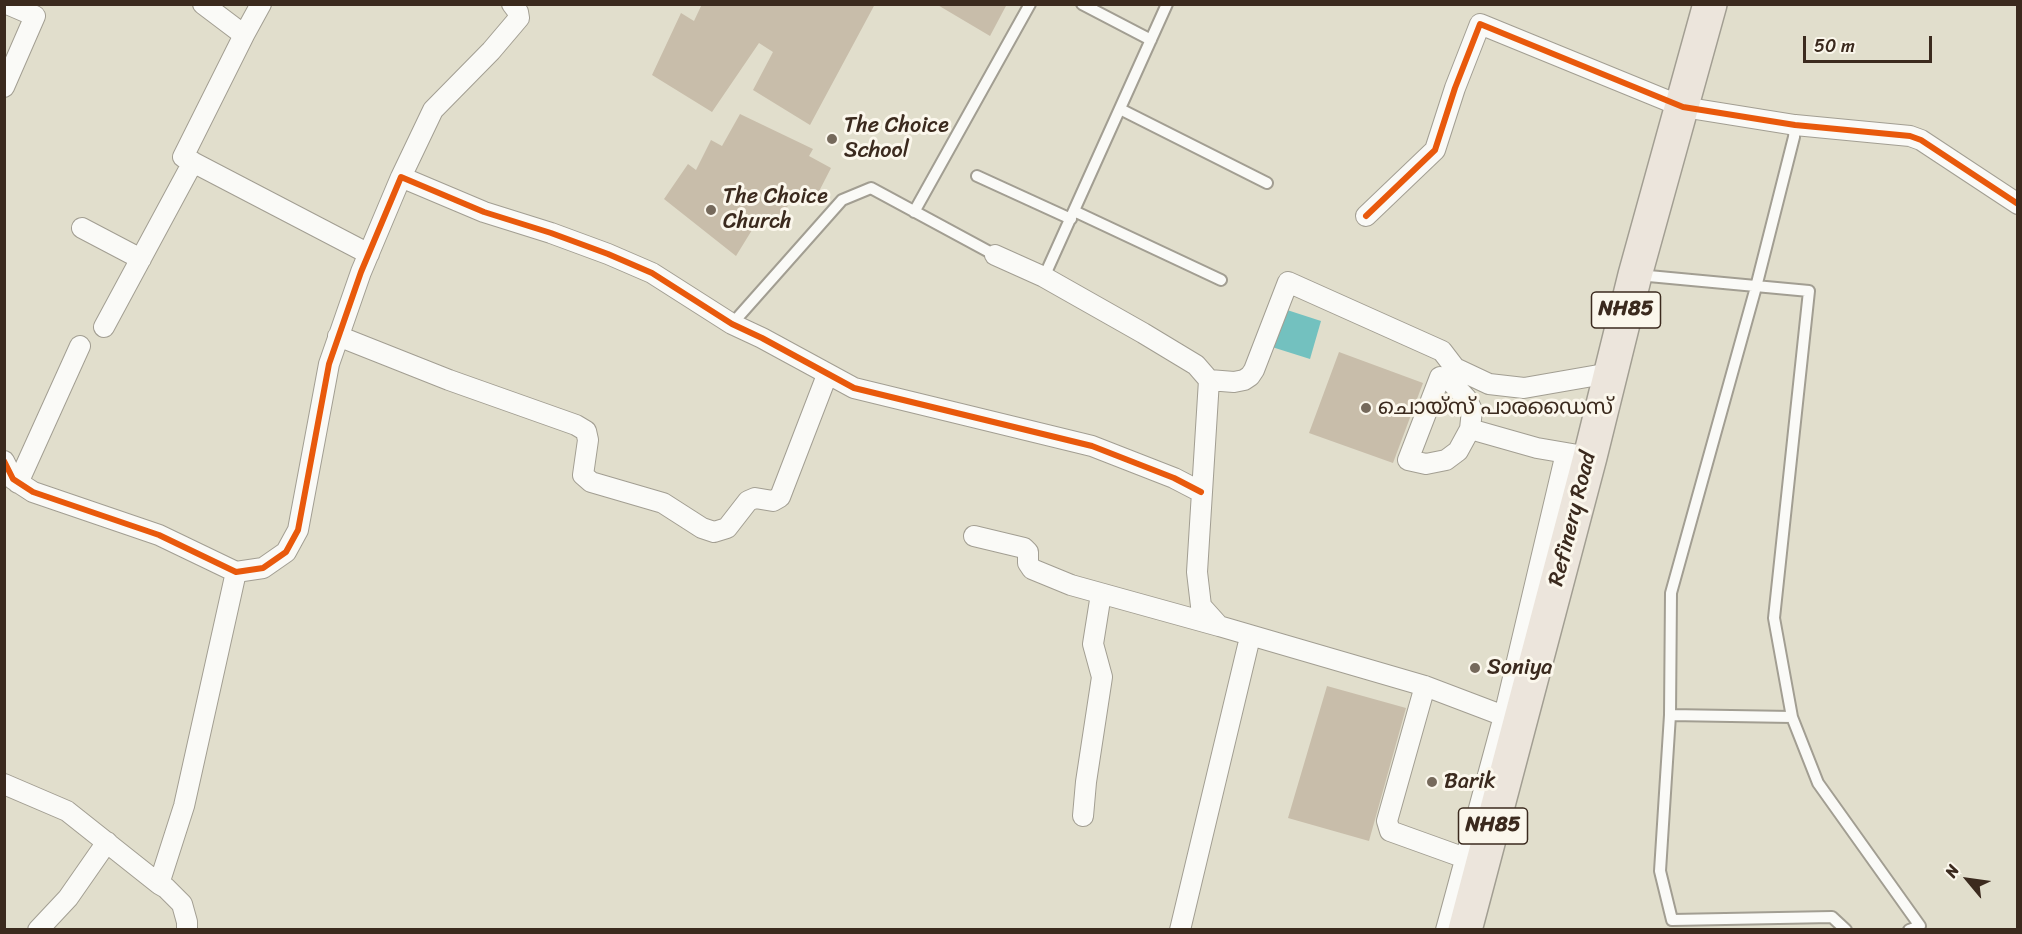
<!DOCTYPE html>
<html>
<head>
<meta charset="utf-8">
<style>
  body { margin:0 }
  #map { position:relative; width:2022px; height:934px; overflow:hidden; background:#e1decc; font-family:Sriracha,sans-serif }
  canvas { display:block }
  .frame { position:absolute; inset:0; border:6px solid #3b2a1e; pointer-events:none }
  .north { position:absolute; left:1938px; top:850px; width:60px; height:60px; -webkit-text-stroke:4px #fbf7ec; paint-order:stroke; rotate:299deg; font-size:16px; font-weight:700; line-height:24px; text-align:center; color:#3b2a1e }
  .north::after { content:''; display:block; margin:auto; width:21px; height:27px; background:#3b2a1e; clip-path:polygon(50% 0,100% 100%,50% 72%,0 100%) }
  .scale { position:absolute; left:1803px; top:36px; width:129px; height:27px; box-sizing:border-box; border:3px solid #3b2a1e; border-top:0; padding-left:8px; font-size:18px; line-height:21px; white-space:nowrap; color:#3b2a1e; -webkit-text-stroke:4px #fbf7ec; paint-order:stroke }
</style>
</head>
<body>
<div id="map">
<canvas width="2022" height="934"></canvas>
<div class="frame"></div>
<div class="north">N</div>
<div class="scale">50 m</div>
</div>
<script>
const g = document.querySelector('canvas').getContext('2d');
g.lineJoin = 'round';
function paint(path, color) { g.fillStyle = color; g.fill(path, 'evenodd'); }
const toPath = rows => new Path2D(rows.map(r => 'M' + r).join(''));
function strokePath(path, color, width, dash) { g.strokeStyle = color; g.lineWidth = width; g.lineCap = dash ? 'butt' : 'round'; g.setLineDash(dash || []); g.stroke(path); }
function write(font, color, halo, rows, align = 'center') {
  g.font = font + ' Sriracha,"Noto Sans Malayalam",sans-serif'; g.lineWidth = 6; g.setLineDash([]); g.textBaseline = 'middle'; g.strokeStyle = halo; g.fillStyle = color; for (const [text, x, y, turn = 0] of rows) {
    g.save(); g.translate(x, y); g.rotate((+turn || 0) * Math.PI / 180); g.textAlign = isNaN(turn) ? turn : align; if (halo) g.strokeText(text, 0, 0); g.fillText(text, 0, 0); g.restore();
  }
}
const water = toPath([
  [1284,309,1321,321,1310,359,1272,347]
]);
const building = toPath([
  [702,4,875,4,810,125,753,90,773,52,759,43,712,112,652,75,681,13,694,21],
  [936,4,1007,4,990,36],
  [740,114,813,149,809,156,831,168,812,205,793,194,777,230,760,217,736,256,664,199,688,164,696,170,711,140,722,146],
  [1339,352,1423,383,1393,463,1309,433],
  [1327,686,1406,708,1369,841,1288,818]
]);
const lane = toPath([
  [1082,4,1151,40],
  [1120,109,1267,183],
  [1795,125,1794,137,1756,287,1671,593,1670,715,1660,871,1672,920,1832,917,1846,930],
  [977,176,1071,219],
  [1074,211,1221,280],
  [914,212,1030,4],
  [1638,275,1809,291,1774,618,1792,717,1818,783,1920,926,1909,930],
  [1044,277,1167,4],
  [732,324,842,200,871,188,995,255],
  [1670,715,1792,717]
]);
const street = toPath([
  [203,4,244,35,183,157,369,254],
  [244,35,261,4],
  [4,87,35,16,7,4],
  [401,177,433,110,491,51,519,18,518,12,512,4],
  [1366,216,1435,150,1455,88,1480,24,1683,107,1795,125,1910,136,1921,140,2018,204],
  [82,228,141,259],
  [995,255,1044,277,1143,333,1196,365,1209,380,1197,572,1201,606,1219,626,1425,686,1504,716],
  [104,327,193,162],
  [338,336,449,380,576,425,586,431,588,440,583,475,591,482,663,503,702,528,714,532,727,528,748,501,755,498,773,501,780,497,827,375],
  [1209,380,1234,382,1244,380,1250,376,1254,370,1288,282,1442,351,1455,368,1489,384,1524,388,1610,373],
  [1470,429,1472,410,1466,398,1451,382,1440,377,1408,460,1426,464,1446,460,1458,451,1470,429,1537,448,1578,455],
  [4,461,13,479,33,492,159,535,236,572,263,568,286,552,298,530,329,364,361,272,401,177,484,212,551,233,608,254,652,273,732,324,762,338,854,388,1092,446,1174,478,1201,492],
  [18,483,80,346],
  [974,536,1024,548,1028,552,1028,563,1032,569,1071,585,1219,626],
  [1425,686,1387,821,1390,831,1465,858],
  [4,784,67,811,159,884],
  [1083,816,1086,782,1102,677,1093,644,1101,594],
  [38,930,68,898,107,842],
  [187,930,187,922,182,904,166,888,159,884,184,806,236,572],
  [1180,930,1250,637],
  [1446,930,1504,716,1566,453]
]);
const highway = toPath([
  [1465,930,1590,457,1635,275,1710,4]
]);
const cycleway = toPath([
  [1366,216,1435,150,1455,88,1480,24,1683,107,1795,125,1910,136,1921,140,2018,204],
  [4,461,13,479,33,492,159,535,236,572,263,568,286,552,298,530,329,364,361,272,401,177,484,212,551,233,608,254,652,273,732,324,762,338,854,388,1092,446,1174,478,1201,492]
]);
const markers = [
  [832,139,6,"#75695b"],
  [711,210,6,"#75695b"],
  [1366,408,6,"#75695b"],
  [1475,668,6,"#75695b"],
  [1432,782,6,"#75695b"]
];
const shields = [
  [1626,310,69],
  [1493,826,69]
];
const shieldNames = [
  ["NH85",1626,310],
  ["NH85",1493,826]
];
const poiNames = [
  ["The Choice",844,126],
  ["School",844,151],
  ["The Choice",723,197],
  ["Church",723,222],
  ["ചൊയ്സ് പാരഡൈസ്",1378,408],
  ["Soniya",1487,668],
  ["Barik",1444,782]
];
const streetNames = [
  ["Refinery Road",1573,519,-76]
];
paint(water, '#73c1bf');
paint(building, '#c8bdaa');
strokePath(lane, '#a29e92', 14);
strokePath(street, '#a29e92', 22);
strokePath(highway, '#a29e92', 36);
strokePath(lane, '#fafaf7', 10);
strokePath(street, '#fafaf7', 20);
strokePath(highway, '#ece5dc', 33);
strokePath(cycleway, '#e8590c', 6);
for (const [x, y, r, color] of markers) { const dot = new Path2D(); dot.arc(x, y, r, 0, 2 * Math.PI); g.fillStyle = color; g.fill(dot); strokePath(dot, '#fbf7ec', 2); }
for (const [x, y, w] of shields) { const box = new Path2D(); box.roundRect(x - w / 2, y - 18, w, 36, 4.5); g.fillStyle = '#fbf7ec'; g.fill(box); strokePath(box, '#3b2a1e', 1.5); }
write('bold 21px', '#3b2a1e', null, shieldNames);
write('22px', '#3b2a1e', '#fbf7ec', poiNames, 'left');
write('22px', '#3b2a1e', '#fbf7ec', streetNames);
</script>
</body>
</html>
